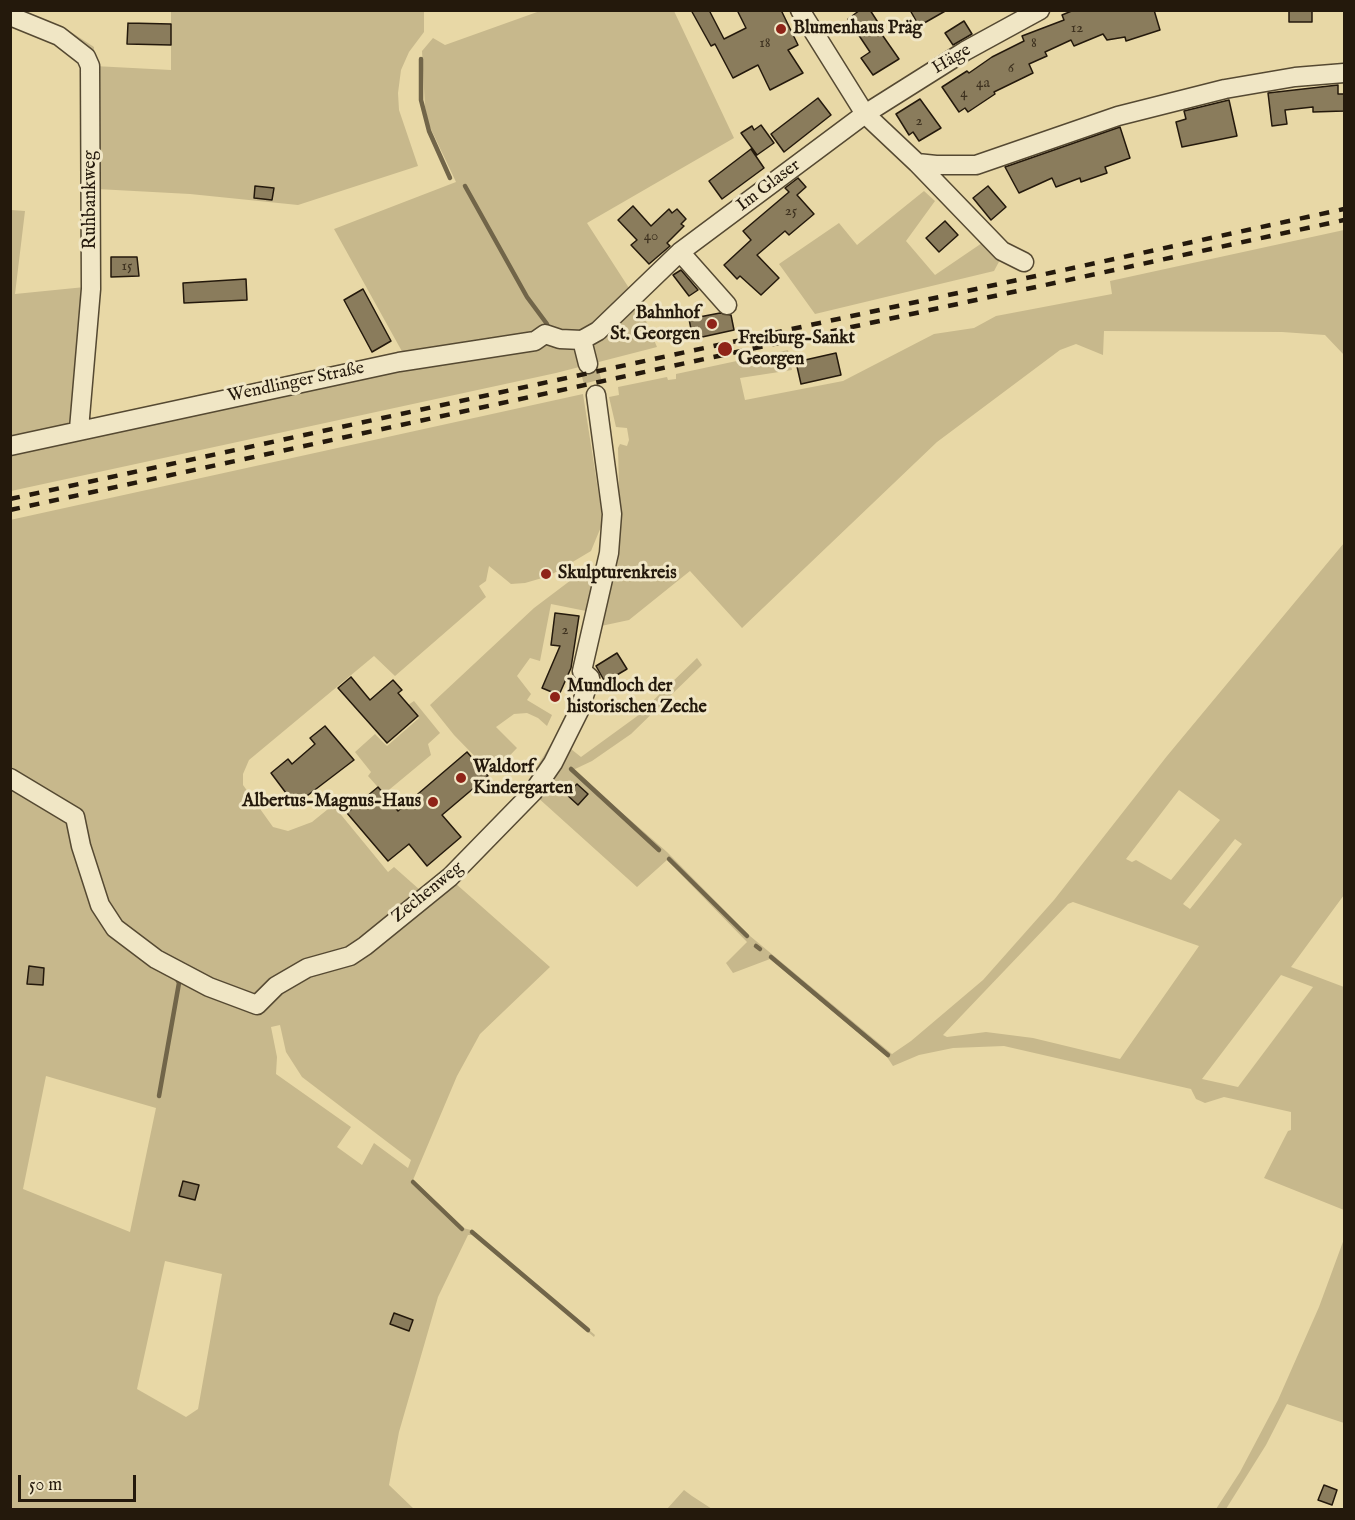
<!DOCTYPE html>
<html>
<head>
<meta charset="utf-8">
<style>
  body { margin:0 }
  #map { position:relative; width:1355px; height:1520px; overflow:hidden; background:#e8d8a6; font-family:"IM FELL English",serif }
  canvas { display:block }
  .frame { position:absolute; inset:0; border:12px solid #24190c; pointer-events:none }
  .scale { position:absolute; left:18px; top:1475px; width:118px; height:27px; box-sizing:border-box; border:3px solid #24190c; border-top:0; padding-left:8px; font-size:18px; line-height:21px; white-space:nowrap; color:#24190c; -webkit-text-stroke:4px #f0e6c5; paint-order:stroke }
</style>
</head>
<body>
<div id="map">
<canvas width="1355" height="1520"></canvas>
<div class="frame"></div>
<div class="scale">50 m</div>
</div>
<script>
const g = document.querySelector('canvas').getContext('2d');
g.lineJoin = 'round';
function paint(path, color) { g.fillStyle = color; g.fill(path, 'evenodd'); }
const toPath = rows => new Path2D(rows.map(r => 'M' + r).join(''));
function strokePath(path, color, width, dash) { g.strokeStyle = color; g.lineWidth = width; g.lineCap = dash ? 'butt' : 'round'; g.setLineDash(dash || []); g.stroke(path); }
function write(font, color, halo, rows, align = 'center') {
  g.font = font + ' "IM FELL English",serif'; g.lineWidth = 6; g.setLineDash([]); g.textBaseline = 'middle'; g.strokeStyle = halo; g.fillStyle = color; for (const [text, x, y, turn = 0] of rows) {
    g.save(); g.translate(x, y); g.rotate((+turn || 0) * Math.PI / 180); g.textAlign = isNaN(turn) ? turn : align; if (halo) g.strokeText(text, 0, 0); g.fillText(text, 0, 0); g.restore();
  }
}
const green = toPath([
  [171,11,424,11,424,32,409,52,401,70,398,93,399,110,418,166,298,205,190,194,97,189,88,413,95,424,404,355,334,229,456,182,429,125,425,107,422,51,433,38,445,45,540,11,674,11,734,138,587,223,638,302,657,347,556,373,11,491,11,210,25,211,15,294,85,287,82,61,65,35,68,30,94,47,94,66,171,70],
  [924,191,935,201,906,241,935,275,982,243,1001,258,994,271,815,314,779,264,839,223,857,245],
  [1344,230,1344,355,1325,335,1282,332,1104,331,1103,355,1076,344,1060,350,937,442,742,628,690,571,629,620,601,626,620,528,618,448,620,444,627,446,629,440,627,428,616,427,609,397,619,395,618,387,667,377,668,380,676,379,676,374,788,350,792,370,740,378,745,400,843,381,934,334,974,328,996,316,1112,294,1110,281],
  [583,394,603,522,591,551,549,576,525,583,511,584,489,566,486,581,479,586,486,597,395,676,374,656,249,760,243,774,243,785,273,827,288,831,312,822,333,805,388,872,394,867,420,890,468,848,529,780,555,737,581,680,570,744,571,749,581,757,636,717,697,658,702,665,631,734,592,761,573,770,667,852,750,936,892,1054,911,1041,983,980,1054,900,1167,756,1344,543,1344,895,1291,967,1344,987,1344,1210,1264,1178,1288,1131,1291,1130,1291,1112,1224,1097,1205,1103,1196,1099,1191,1089,1004,1046,953,1048,919,1055,893,1066,887,1057,770,959,733,973,726,963,747,942,667,860,637,887,536,796,455,883,550,967,480,1034,457,1076,413,1180,463,1228,471,1230,595,1335,594,1337,472,1235,468,1235,438,1297,399,1432,389,1485,414,1509,11,1509,10,520],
  [1179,790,1220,820,1171,880,1136,860,1132,862,1126,859],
  [1235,839,1242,844,1190,909,1183,904],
  [1073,902,1199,946,1120,1059,1033,1038,986,1032,947,1037,943,1035,1068,904],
  [1281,975,1313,987,1238,1087,1202,1079],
  [280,1025,286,1052,302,1077,411,1160,408,1168,374,1143,362,1165,337,1147,351,1127,276,1074,277,1057,271,1027],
  [46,1076,156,1108,130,1232,23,1189],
  [165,1261,222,1274,198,1409,186,1417,137,1389],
  [595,568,597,570,591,612,551,604,540,661,530,658,517,676,531,694,527,700,552,715,547,726,538,718,527,713,514,714,496,727,517,748,492,774,454,735,430,705,534,608,583,571],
  [414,701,440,733,428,744,431,755,384,794,368,776,371,772,355,752,375,734,387,746,419,718,408,705],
  [1344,1239,1344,1423,1287,1404,1266,1445,1226,1509,1216,1509,1240,1472,1278,1400,1319,1307],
  [684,1490,692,1496,712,1509,667,1509]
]);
const stream = toPath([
  [421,59,421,100,429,131,450,178],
  [465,186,527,297,547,324],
  [571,769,659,850],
  [669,859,747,936],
  [756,946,760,949],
  [771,957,888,1055],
  [159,1096,179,983,175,976],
  [413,1182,462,1229],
  [472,1232,588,1330]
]);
const building = toPath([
  [691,10,709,10,724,39,746,28,737,10,781,10,798,45,788,50,803,73,770,90,758,65,733,78,715,44,711,46,691,10],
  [860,10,870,10,879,24,876,26,899,59,873,75,861,58,870,52,848,19,860,10],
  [910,10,947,10,919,26,910,10],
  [1074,10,1154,10,1160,30,1126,41,1125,37,1107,40,1103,34,1074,46,1071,40,1045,52,1047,56,1029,64,1033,73,994,92,995,94,968,112,965,108,959,112,942,87,967,71,969,73,992,57,1024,41,1022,36,1064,20,1062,15,1074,10],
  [1289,10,1312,10,1312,22,1289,22,1289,10],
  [964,21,972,34,953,45,945,33,964,21],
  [128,23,171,24,171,45,127,44,128,23],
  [1338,85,1338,94,1344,94,1344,111,1313,112,1313,107,1285,110,1287,124,1272,126,1268,93,1338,85],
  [818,98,831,115,784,152,771,134,818,98],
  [920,99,941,128,919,141,913,132,909,135,896,114,920,99],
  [1229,100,1237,136,1182,147,1176,122,1186,119,1184,111,1229,100],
  [761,125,774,143,757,155,741,133,752,126,754,130,761,125],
  [1120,127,1130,158,1105,167,1107,173,1081,182,1080,178,1056,187,1052,178,1019,193,1005,167,1120,127],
  [751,149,764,168,722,199,709,181,751,149],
  [798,178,806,187,797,195,814,214,789,235,785,231,757,255,779,278,761,295,740,276,737,279,724,265,751,240,743,231,789,192,785,188,798,178],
  [255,186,274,188,272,200,254,198,255,186],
  [988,186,1006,207,991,220,973,198,988,186],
  [633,206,651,226,669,209,672,213,677,209,686,219,681,224,684,226,667,243,670,246,649,264,631,245,637,240,618,220,633,206],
  [945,221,958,235,939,252,926,238,945,221],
  [111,257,137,257,139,276,111,277,111,257],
  [681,270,698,290,689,296,673,275,681,270],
  [246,279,247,300,184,303,183,283,246,279],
  [363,289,391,341,372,352,344,300,363,289],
  [720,313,731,315,734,330,693,339,689,319,720,313],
  [836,353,841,375,801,384,796,362,836,353],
  [555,613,579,616,571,668,559,695,542,688,560,646,551,645,555,613],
  [617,653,627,669,605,682,596,666,617,653],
  [351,677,370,700,393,680,402,690,398,693,418,716,387,743,338,688,351,677],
  [325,726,354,760,295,805,271,773,288,759,292,764,315,744,310,738,325,726],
  [467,752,488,776,442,815,461,837,427,866,409,844,388,861,347,813,378,787,398,811,467,752],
  [577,784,588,794,578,805,566,794,577,784],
  [29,966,44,968,43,985,27,984,29,966],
  [183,1181,199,1185,195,1200,179,1196,183,1181],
  [394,1313,413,1320,409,1331,390,1324,394,1313],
  [1324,1485,1337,1490,1332,1505,1318,1500,1324,1485]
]);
const minorTunnel = toPath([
  [588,364,596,395]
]);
const minor = toPath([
  [800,10,865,114,917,163,936,165,976,165,1118,116,1225,89,1295,77,1344,73],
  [10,16,59,36,86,57,90,66,91,289,79,429],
  [917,163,1002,251,1024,262],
  [680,252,727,305],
  [582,340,598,331,680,252,865,114,965,51,1040,10],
  [582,340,588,364],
  [10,446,399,362,535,341,545,334,560,339,582,340],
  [10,778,75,817,81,846,100,905,115,928,156,959,209,987,257,1005,276,986,307,968,350,956,365,946,450,877,533,792,553,763,579,711,590,678,582,671,609,553,612,514,596,395]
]);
const rail = toPath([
  [10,499,1344,209],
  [10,510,1344,220]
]);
const markers = [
  [781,29,6,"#8f2418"],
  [712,324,6,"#8f2418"],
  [725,349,8,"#8f2418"],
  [546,574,6,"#8f2418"],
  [555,697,6,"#8f2418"],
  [461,778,6,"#8f2418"],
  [433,802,6,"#8f2418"]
];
const numberNames = [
  ["12",1077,29],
  ["18",765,44],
  ["8",1034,44],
  ["6",1011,69],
  ["4a",983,84],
  ["4",964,94],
  ["2",919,122],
  ["25",791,212],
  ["40",651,237],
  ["15",127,267],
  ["2",565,631]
];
const poiNames = [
  ["Blumenhaus Präg",793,29],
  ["Bahnhof",700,314,"right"],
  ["St. Georgen",700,335,"right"],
  ["Freiburg-Sankt",738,339],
  ["Georgen",738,360],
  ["Skulpturenkreis",558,574],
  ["Mundloch der",567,687],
  ["historischen Zeche",567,708],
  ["Waldorf",473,768],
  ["Kindergarten",473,789],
  ["Albertus-Magnus-Haus",421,802,"right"]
];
const streetNames = [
  ["Häge",952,60,-31],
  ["Im Glaser",769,186,-37],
  ["Ruhbankweg",91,200,-90],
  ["Wendlinger Straße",296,383,-12],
  ["Zechenweg",428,893,-39]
];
paint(green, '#c7b88c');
strokePath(stream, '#716549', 4.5);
paint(building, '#8a7c5c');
strokePath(building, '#24190c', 1.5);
strokePath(minorTunnel, '#c1b287', 18, [18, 9]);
strokePath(minor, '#554932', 21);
strokePath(minor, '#f0e6c5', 18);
strokePath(rail, '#24190c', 4.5, [10, 10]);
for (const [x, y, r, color] of markers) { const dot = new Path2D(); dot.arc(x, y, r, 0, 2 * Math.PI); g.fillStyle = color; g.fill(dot); strokePath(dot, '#f0e6c5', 2); }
write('15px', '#3e3220', null, numberNames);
write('bold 18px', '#24190c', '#f0e6c5', poiNames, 'left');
write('18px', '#24190c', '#f0e6c5', streetNames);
</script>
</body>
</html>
